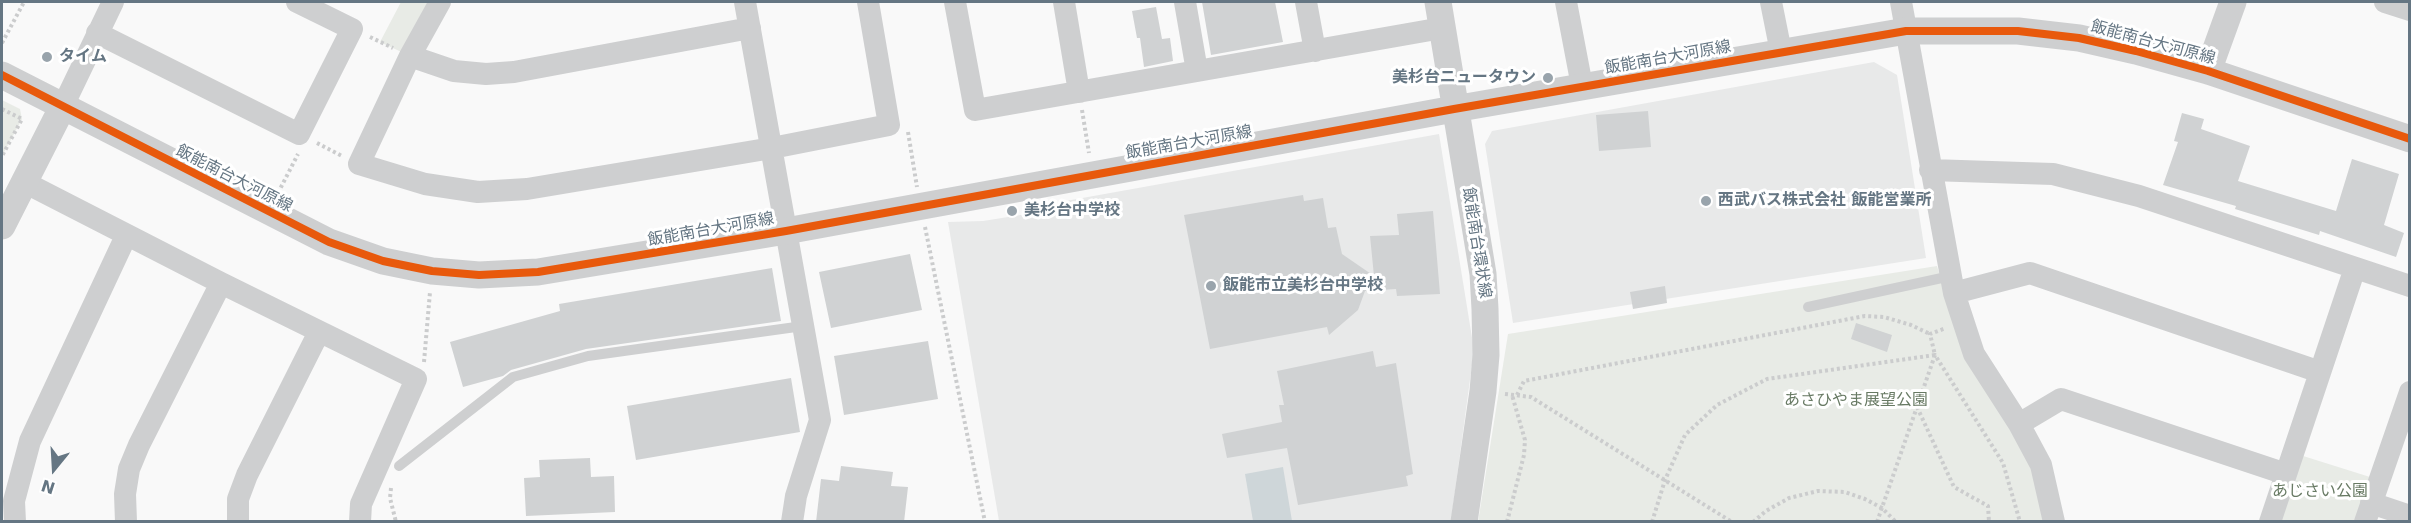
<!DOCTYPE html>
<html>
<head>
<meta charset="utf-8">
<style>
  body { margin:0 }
  #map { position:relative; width:2411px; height:523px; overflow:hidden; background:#f9f9f9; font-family:"DejaVu Sans",sans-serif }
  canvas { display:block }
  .frame { position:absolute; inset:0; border:3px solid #657683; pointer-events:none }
  .north { position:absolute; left:24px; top:439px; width:60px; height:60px; -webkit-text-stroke:4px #fff; paint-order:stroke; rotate:198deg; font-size:16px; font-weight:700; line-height:24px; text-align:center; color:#657683 }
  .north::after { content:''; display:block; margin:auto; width:21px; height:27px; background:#657683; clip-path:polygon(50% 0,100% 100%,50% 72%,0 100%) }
</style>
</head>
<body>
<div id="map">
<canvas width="2411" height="523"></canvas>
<div class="frame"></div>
<div class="north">N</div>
</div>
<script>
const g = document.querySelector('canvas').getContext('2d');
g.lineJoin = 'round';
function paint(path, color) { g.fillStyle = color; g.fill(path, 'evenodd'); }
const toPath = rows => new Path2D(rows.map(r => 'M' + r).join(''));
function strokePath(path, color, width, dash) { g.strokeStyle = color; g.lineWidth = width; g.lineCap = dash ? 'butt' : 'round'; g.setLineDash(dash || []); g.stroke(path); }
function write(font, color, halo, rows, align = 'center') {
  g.font = font + ' "DejaVu Sans","Noto Sans JP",sans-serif'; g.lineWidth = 6; g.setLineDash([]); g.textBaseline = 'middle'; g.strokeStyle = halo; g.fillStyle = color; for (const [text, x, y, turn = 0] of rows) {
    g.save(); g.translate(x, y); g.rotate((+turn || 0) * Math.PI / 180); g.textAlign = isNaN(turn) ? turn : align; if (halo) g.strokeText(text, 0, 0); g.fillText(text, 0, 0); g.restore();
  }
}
const built = toPath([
  [1874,62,1897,75,1926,258,1513,323,1485,144,1492,131],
  [1439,134,1474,350,1451,521,999,521,948,222,983,221,1027,214,1060,202]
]);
const green = toPath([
  [401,2,440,2,410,56,380,42],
  [2,100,20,109,22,119,2,156],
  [1937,266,1958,335,2030,461,2044,522,1478,522,1508,334],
  [2300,455,2370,477,2356,521,2279,522]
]);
const water = toPath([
  [1283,467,1292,521,1253,521,1245,474]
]);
const building = toPath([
  [1202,2,1275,2,1283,42,1211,55],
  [1156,7,1162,39,1170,38,1173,61,1144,67,1140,38,1137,38,1132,11],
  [1648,111,1651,147,1599,151,1596,115],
  [2182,113,2204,119,2201,129,2250,146,2238,181,2336,211,2352,159,2399,174,2384,225,2404,233,2396,257,2320,231,2319,235,2235,209,2236,206,2163,185,2178,142,2174,141],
  [1303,195,1304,201,1323,198,1328,228,1336,227,1342,254,1374,276,1370,236,1399,235,1397,214,1433,211,1440,294,1397,296,1396,289,1365,291,1358,310,1329,335,1327,327,1210,349,1184,215],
  [910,254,922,310,831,328,819,272],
  [772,268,781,321,586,349,511,370,503,376,463,387,450,342,560,311,559,304],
  [1665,286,1667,303,1633,309,1630,292],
  [1856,323,1892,335,1887,352,1851,339],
  [928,341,938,399,844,415,834,356],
  [1373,351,1376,367,1396,363,1413,474,1406,476,1408,486,1298,505,1287,448,1227,458,1222,434,1282,422,1279,405,1284,405,1277,371],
  [791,378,800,432,636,460,627,406],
  [590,458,591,477,614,476,615,512,526,516,524,478,540,477,539,460],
  [841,466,893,472,891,486,908,487,904,522,816,522,821,479,839,481]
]);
const path = toPath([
  [370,37,393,48],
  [2,43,24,2],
  [2,109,22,119,2,156],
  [1082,110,1089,153],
  [908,132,917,187],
  [317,143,342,156],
  [278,193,298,154],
  [925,227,985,522],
  [424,362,430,292],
  [1505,394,1531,397,1732,522],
  [1517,395,1524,381,1865,316,1884,317,1911,325,1930,334],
  [1917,407,1954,487,1988,506,1989,522],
  [391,488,390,498,396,522],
  [1507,522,1524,455,1525,440,1512,395],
  [1652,522,1665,480,1685,435,1717,405,1767,379,1935,355,1930,334,1946,328],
  [1753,522,1766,511,1789,498,1818,491,1845,492,1865,499,1882,508,1896,522],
  [1877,522,1935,355,2003,463,2020,522]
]);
const service = toPath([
  [1808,307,1951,276],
  [399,466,513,377,588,356,803,326]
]);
const minor = toPath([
  [440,2,410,56,359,164,425,184,478,192,527,189,772,148,889,125,868,2],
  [745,2,820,420,796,496,792,522],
  [955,2,975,110,1442,28],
  [1064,2,1079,92],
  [1185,2,1197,71],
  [1306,2,1315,51],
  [1566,2,1582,86],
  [1771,2,1781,52],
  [1901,2,1954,293,1974,354,2019,424,2041,465,2054,522],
  [2385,2,2410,10],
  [97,33,299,134,352,29,297,2],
  [410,56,454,71,486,74,514,72,750,28],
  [63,106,113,2],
  [1930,170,2053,174,2139,196,2410,286],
  [24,182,221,283,416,379,361,504,360,522],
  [1954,293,2030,273,2320,372],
  [2019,424,2061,399,2286,474],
  [2371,503,2410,516],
  [15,522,14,501,30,441,126,236],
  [126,522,125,494,129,469,139,445,221,283],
  [238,522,238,499,247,475,319,332],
  [2270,522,2355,268],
  [2365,522,2410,392]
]);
const tertiary = toPath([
  [1438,2,1483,274,1485,309,1486,355,1483,391,1464,522],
  [2208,71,2233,2],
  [2,75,329,242,383,261,432,271,479,275,538,272,786,231,1454,109,1906,31,2018,31,2079,38,2136,51,2208,71,2410,139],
  [2,226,63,106]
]);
const cycleway = toPath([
  [2,75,329,242,383,261,432,271,479,275,538,272,786,231,1454,109,1906,31,2018,31,2079,38,2136,51,2208,71,2410,139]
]);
const markers = [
  [47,57,6,"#99a4ac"],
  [1548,78,6,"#99a4ac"],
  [1706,201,6,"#99a4ac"],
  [1012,211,6,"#99a4ac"],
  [1211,286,6,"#99a4ac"]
];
const streetNames = [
  ["飯能南台大河原線",2153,43,15],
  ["飯能南台大河原線",1668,58,-10],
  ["飯能南台大河原線",1189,143,-10],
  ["飯能南台大河原線",234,179,27],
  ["飯能南台大河原線",711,230,-10],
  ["飯能南台環状線",1476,243,81]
];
const poiNames = [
  ["タイム",59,57],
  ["美杉台ニュータウン",1536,78,"right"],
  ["西武バス株式会社 飯能営業所",1718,201],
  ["美杉台中学校",1024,211],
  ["飯能市立美杉台中学校",1223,286]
];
const parkNames = [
  ["あさひやま展望公園",1856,401],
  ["あじさい公園",2320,492]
];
paint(built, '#e8e9e9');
paint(green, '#e8ebe6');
paint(water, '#ced6d9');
paint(building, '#d0d2d3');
strokePath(path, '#cbcccd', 4, [3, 3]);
strokePath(service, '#cecfd0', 10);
strokePath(minor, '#cecfd0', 22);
strokePath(tertiary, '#cecfd0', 27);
strokePath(cycleway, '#e8590c', 8);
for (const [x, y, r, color] of markers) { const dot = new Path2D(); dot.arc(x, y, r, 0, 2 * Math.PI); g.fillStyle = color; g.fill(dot); strokePath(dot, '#fff', 2); }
write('16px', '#657683', '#fff', streetNames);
write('bold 16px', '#657683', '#fff', poiNames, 'left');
write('16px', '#687a64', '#fff', parkNames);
</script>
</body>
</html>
